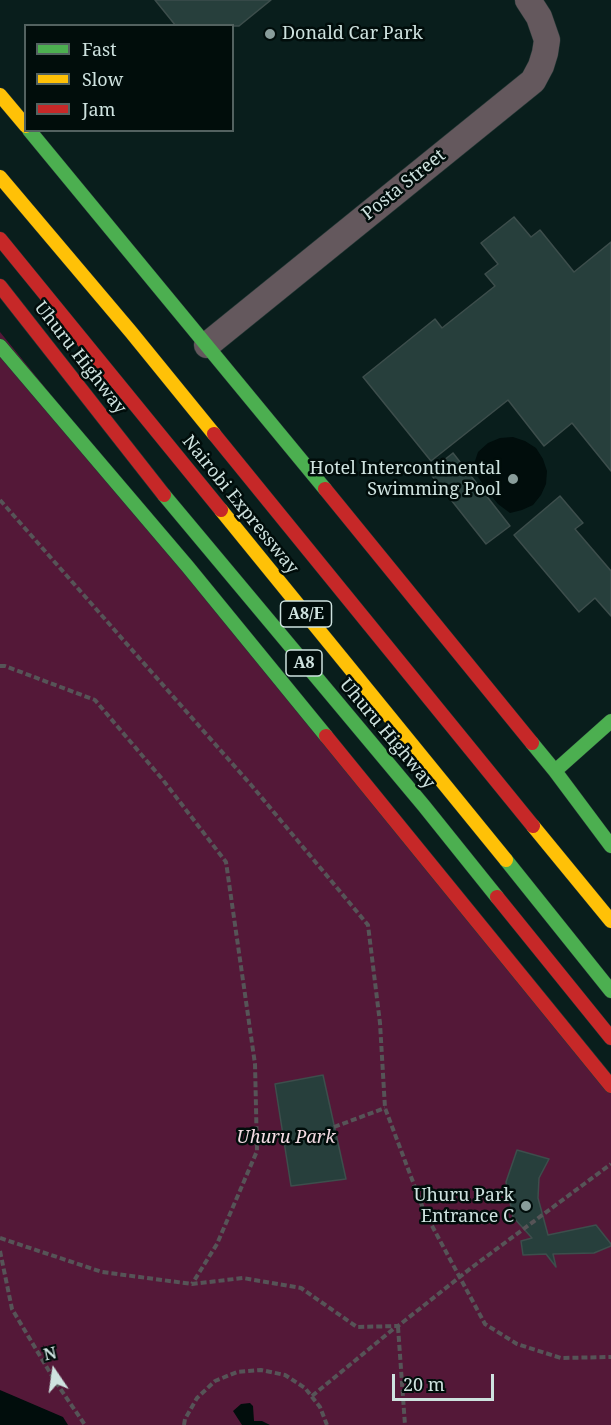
<!DOCTYPE html>
<html>
<head>
<meta charset="utf-8">
<style>
  body { margin:0 }
  #map { position:relative; width:611px; height:1425px; overflow:hidden; background:#091e1c; font-family:"Noto Serif",serif }
  canvas { display:block }
  .legend { position:absolute; left:24px; top:24px; width:210px; height:108px; box-sizing:border-box; background:#010d0b; border:2px solid #536260; margin:0; padding:8px 10px; list-style:none; font-size:18px; color:#cee2df }
  .legend li { display:flex; align-items:center; gap:12px; height:30px }
  .legend b { width:30px; border:2px solid #536260 }
  .north { position:absolute; left:24px; top:1341px; width:60px; height:60px; -webkit-text-stroke:4px #010d0b; paint-order:stroke; rotate:347deg; font-size:16px; font-weight:700; line-height:24px; text-align:center; color:#cee2df }
  .north::after { content:''; display:block; margin:auto; width:21px; height:27px; background:#cee2df; clip-path:polygon(50% 0,100% 100%,50% 72%,0 100%) }
  .scale { position:absolute; left:392px; top:1374px; width:102px; height:27px; box-sizing:border-box; border:3px solid #cee2df; border-top:0; padding-left:8px; font-size:18px; line-height:21px; white-space:nowrap; color:#cee2df; -webkit-text-stroke:4px #010d0b; paint-order:stroke }
</style>
</head>
<body>
<div id="map">
<canvas width="611" height="1425"></canvas>
<ul class="legend">
<li><b style="height:8px;background:#4caf50"></b>Fast</li>
<li><b style="height:8px;background:#ffc107"></b>Slow</li>
<li><b style="height:8px;background:#c62828"></b>Jam</li>
</ul>
<div class="north">N</div>
<div class="scale">20 m</div>
</div>
<script>
const g = document.querySelector('canvas').getContext('2d');
g.lineJoin = 'round';
function paint(path, color) { g.fillStyle = color; g.fill(path, 'evenodd'); }
const toPath = rows => new Path2D(rows.map(r => 'M' + r).join(''));
function strokePath(path, color, width, dash) { g.strokeStyle = color; g.lineWidth = width; g.lineCap = dash ? 'butt' : 'round'; g.setLineDash(dash || []); g.stroke(path); }
function write(font, color, halo, rows, align = 'center') {
  g.font = font + ' "Noto Serif",serif'; g.lineWidth = 5; g.setLineDash([]); g.textBaseline = 'middle'; g.strokeStyle = halo; g.fillStyle = color; for (const [text, x, y, turn = 0] of rows) {
    g.save(); g.translate(x, y); g.rotate((+turn || 0) * Math.PI / 180); g.textAlign = isNaN(turn) ? turn : align; if (halo) g.strokeText(text, 0, 0); g.fillText(text, 0, 0); g.restore();
  }
}
const green = toPath([
  [0,332,611,1085,611,1425,0,1425]
]);
const water = toPath([
  [513,437,525,441,536,448,543,459,547,471,546,484,541,495,533,505,522,510,510,513,498,504,489,493,476,474,475,461,478,452,488,443,500,438],
  [0,1390,63,1417,68,1425,0,1425],
  [250,1403,253,1406,254,1421,262,1421,270,1425,242,1425,233,1411,241,1404]
]);
const building = toPath([
  [155,0,271,0,239,26,176,26,155,0],
  [514,217,531,237,540,230,574,272,611,242,611,471,572,423,544,446,508,400,431,461,363,377,435,319,442,328,495,286,485,274,498,264,481,243,514,217],
  [453,453,510,526,486,544,429,472,453,453],
  [560,496,583,523,575,529,611,571,611,616,595,598,579,612,514,535,560,496],
  [323,1075,346,1179,291,1186,275,1084,323,1075],
  [517,1150,549,1159,539,1178,538,1198,548,1235,596,1225,611,1244,611,1246,594,1253,553,1254,556,1267,546,1254,523,1255,521,1241,532,1238,513,1217,506,1182,517,1150]
]);
const path = toPath([
  [0,500,252,786,368,925,380,1023,385,1108,424,1211,485,1324,517,1344,561,1358,611,1357],
  [0,666,5,666,95,700,163,780,226,862,255,1064,257,1151,217,1244,192,1284],
  [334,1127,385,1108],
  [0,1238,102,1272,192,1284,243,1278,301,1288,357,1327,398,1326,471,1268,611,1164],
  [0,1251,12,1309,55,1381,85,1425],
  [398,1327,405,1425],
  [312,1396,397,1326],
  [184,1425,185,1419,197,1398,215,1381,237,1372,261,1370,285,1375,305,1388,320,1407,327,1425]
]);
const street = toPath([
  [207,345,533,81,541,66,545,53,547,40,539,17,528,0]
]);
const fast = toPath([
  [29,130,325,489],
  [0,346,188,567,326,736],
  [164,495,424,806,497,897],
  [532,743,555,771,611,846],
  [555,771,611,721],
  [506,860,611,991]
]);
const slow = toPath([
  [0,95,26,126],
  [0,177,131,332,214,434],
  [221,510,506,860],
  [533,826,611,921]
]);
const jam = toPath([
  [0,239,221,510],
  [0,286,164,495],
  [214,434,533,826],
  [325,489,532,743],
  [326,736,611,1086],
  [497,897,611,1038]
]);
const markers = [
  [270,34,6,"#899d9b"],
  [513,479,6,"#899d9b"],
  [526,1206,6,"#899d9b"]
];
const shields = [
  [306,614,51],
  [304,663,36]
];
const shieldNames = [
  ["A8/E",306,614],
  ["A8",304,663]
];
const poiNames = [
  ["Donald Car Park",282,34,"left"],
  ["Hotel Intercontinental",501,469],
  ["Swimming Pool",501,490],
  ["Uhuru Park",514,1196],
  ["Entrance C",514,1217]
];
const streetNames = [
  ["Posta Street",404,185,-39],
  ["Uhuru Highway",80,358,52],
  ["Nairobi Expressway",240,505,51],
  ["Uhuru Highway",387,734,50]
];
const parkNames = [
  ["Uhuru Park",286,1138]
];
paint(green, '#541838');
paint(water, '#010d0c');
paint(building, '#273f3c');
strokePath(building, '#3d4e4c', 1.5);
strokePath(street, '#263836', 27);
strokePath(fast, '#263836', 15);
strokePath(slow, '#263836', 15);
strokePath(jam, '#263836', 15);
strokePath(path, '#565457', 4, [6, 3]);
strokePath(street, '#64585d', 26);
strokePath(fast, '#4caf50', 14);
strokePath(slow, '#ffc107', 14);
strokePath(jam, '#c62828', 14);
for (const [x, y, r, color] of markers) { const dot = new Path2D(); dot.arc(x, y, r, 0, 2 * Math.PI); g.fillStyle = color; g.fill(dot); strokePath(dot, '#010d0b', 2); }
for (const [x, y, w] of shields) { const box = new Path2D(); box.roundRect(x - w / 2, y - 13, w, 26, 4.5); g.fillStyle = '#010d0b'; g.fill(box); strokePath(box, '#cee2df', 1.5); }
write('bold 16px', '#cee2df', null, shieldNames);
write('18px', '#cee2df', '#010d0b', poiNames, 'right');
write('18px', '#cee2df', '#010d0b', streetNames);
write('italic 18px', '#f3dbe3', '#010d0b', parkNames);
</script>
</body>
</html>
